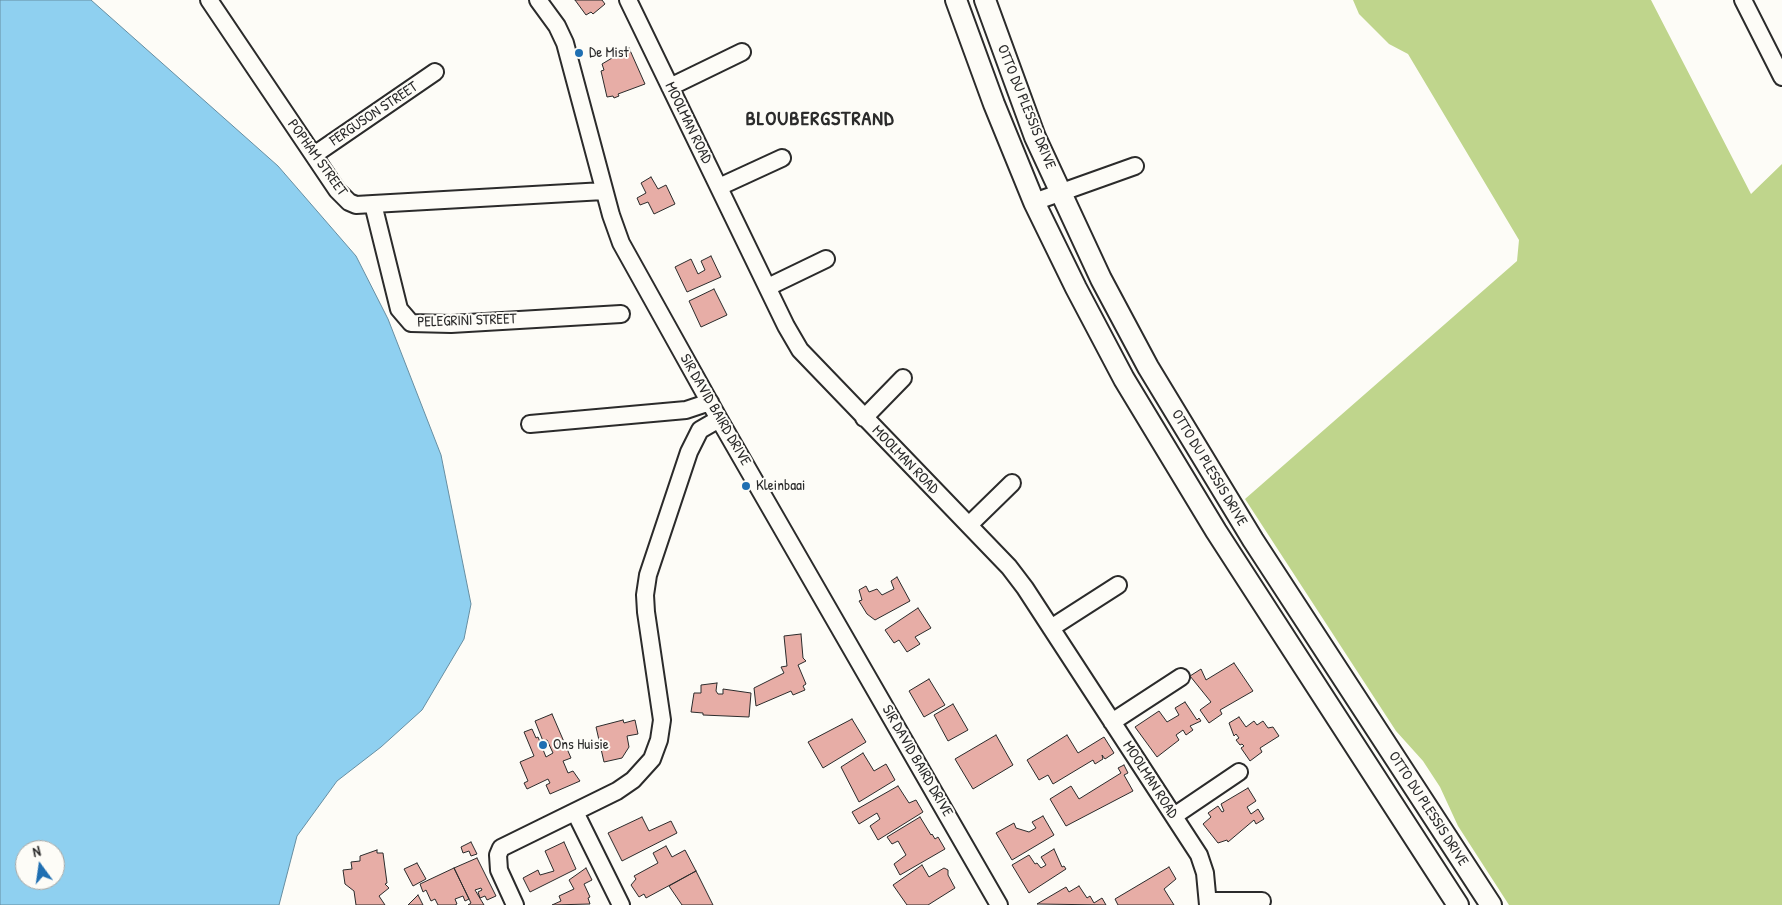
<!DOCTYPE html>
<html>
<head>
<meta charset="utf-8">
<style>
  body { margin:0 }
  #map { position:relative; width:1782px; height:905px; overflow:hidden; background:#fdfcf7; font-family:"Patrick Hand",sans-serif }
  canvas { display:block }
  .north { position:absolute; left:15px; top:840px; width:50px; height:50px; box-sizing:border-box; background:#fdfcf7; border:1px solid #a9a8a5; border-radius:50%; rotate:346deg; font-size:14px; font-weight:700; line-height:20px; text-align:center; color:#2b2b2b }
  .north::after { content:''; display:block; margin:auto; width:18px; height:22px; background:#1f6fb2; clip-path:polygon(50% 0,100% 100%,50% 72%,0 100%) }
</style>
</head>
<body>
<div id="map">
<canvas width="1782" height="905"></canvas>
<div class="north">N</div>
</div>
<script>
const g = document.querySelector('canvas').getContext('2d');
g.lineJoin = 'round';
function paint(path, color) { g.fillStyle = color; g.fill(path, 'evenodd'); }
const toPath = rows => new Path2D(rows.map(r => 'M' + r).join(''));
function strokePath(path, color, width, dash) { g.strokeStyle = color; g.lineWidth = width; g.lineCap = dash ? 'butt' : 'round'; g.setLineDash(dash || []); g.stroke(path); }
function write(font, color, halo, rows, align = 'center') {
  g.font = font + ' "Patrick Hand",sans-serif'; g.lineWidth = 4; g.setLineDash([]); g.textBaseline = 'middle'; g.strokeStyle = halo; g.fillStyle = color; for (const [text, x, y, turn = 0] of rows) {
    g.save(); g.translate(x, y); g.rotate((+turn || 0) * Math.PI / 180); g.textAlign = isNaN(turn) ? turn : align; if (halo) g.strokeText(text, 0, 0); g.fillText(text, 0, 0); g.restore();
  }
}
const green = toPath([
  [1353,0,1651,0,1751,194,1782,164,1782,905,1509,905,1458,826,1440,787,1423,761,1396,731,1245,499,1517,261,1519,240,1408,54,1389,44,1359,14]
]);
const water = toPath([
  [0,0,91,0,278,166,356,256,388,319,441,455,471,604,464,639,422,710,381,747,337,781,297,836,279,905,0,905,0,0],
  [25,850,55,850,55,880,25,880,25,850]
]);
const building = toPath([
  [575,0,602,0,605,4,593,14,591,12,586,15,575,0],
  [629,48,645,84,618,94,619,96,614,98,613,96,607,97,601,71,604,70,602,64,629,48],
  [651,177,658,189,666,185,675,204,654,214,648,202,640,205,637,198,646,193,641,183,651,177],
  [711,256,721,277,687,292,675,267,691,259,698,274,705,270,701,261,711,256],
  [714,289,727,315,701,327,689,301,714,289],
  [897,577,910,601,875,620,867,614,859,601,862,600,859,590,866,586,869,592,877,589,882,595,894,589,891,581,897,577],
  [918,608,931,628,915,637,920,644,907,652,899,640,894,643,885,630,918,608],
  [801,634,803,658,806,661,798,665,806,684,803,686,805,690,793,695,791,691,756,706,754,688,784,673,781,667,787,666,784,636,801,634],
  [1234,663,1253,691,1220,710,1222,714,1209,723,1200,710,1211,702,1190,676,1201,669,1206,680,1234,663],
  [929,679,945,705,924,717,909,691,929,679],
  [717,683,716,691,718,694,723,694,723,689,751,693,749,717,703,715,703,713,691,712,694,693,701,693,701,685,717,683],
  [1185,702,1197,720,1199,718,1201,721,1190,726,1193,730,1186,735,1183,730,1176,735,1179,740,1157,757,1135,727,1159,711,1167,722,1179,715,1175,708,1185,702],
  [953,704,968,730,948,741,934,715,953,704],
  [552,714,571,758,563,761,568,773,573,771,580,781,550,794,546,785,550,783,548,779,527,789,524,783,528,781,520,762,534,756,524,732,532,729,536,738,538,737,546,757,553,753,547,740,543,741,535,721,552,714],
  [1239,717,1246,727,1254,721,1257,725,1263,721,1268,728,1273,727,1279,736,1260,748,1262,752,1250,761,1241,748,1244,746,1242,744,1240,745,1236,740,1239,738,1236,734,1234,736,1229,723,1239,717],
  [852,719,866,742,823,768,808,742,852,719],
  [623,720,624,723,635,720,638,734,627,736,629,747,622,758,604,762,596,727,623,720],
  [996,735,1013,765,973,789,955,759,996,735],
  [1067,735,1078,753,1104,737,1114,753,1105,759,1102,755,1103,759,1095,764,1093,760,1053,784,1048,775,1039,780,1027,760,1067,735],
  [863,753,874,771,886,764,895,780,859,802,841,767,863,753],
  [1124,765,1128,773,1124,775,1133,791,1066,826,1050,799,1071,786,1079,799,1121,773,1118,768,1124,765],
  [898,786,909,803,916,800,923,812,878,840,870,826,880,819,877,813,859,824,852,812,898,786],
  [1248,788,1256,801,1247,807,1251,814,1258,809,1264,819,1256,824,1254,820,1228,842,1227,840,1218,843,1203,824,1211,817,1208,813,1218,806,1222,812,1224,811,1221,804,1248,788],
  [1043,816,1054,835,1012,860,996,833,1014,823,1016,828,1029,832,1036,828,1032,822,1043,816],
  [642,817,649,831,671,821,677,833,622,861,608,833,642,817],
  [920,817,931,835,932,834,935,839,938,837,945,849,900,875,894,864,906,855,898,841,892,844,887,837,920,817],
  [471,842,477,854,471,856,469,851,463,853,461,847,471,842],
  [564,842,576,869,530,892,523,878,538,870,540,875,554,871,545,851,564,842],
  [666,846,672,857,685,850,696,871,646,898,644,894,639,897,631,885,636,879,634,876,658,863,653,853,666,846],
  [1054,849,1062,867,1064,866,1066,869,1029,893,1012,865,1029,855,1035,864,1037,863,1041,868,1046,865,1041,857,1054,849],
  [377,850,377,853,383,853,387,883,385,884,389,888,379,896,385,905,356,905,354,891,345,884,343,870,352,869,351,862,360,861,360,856,377,850],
  [477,858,496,896,487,900,485,896,480,898,478,892,482,890,481,888,475,890,484,905,468,905,471,903,454,868,477,858],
  [417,863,426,879,413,886,404,869,417,863],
  [922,865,929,877,944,868,948,870,948,875,955,888,928,905,907,905,893,885,922,865],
  [1169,867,1176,879,1164,889,1174,905,1118,905,1115,899,1169,867],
  [454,868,469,899,465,901,463,896,455,899,457,904,455,905,438,905,435,899,431,901,426,890,423,892,420,884,454,868],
  [586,868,592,880,584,884,590,897,588,898,590,904,552,905,561,901,559,896,574,889,569,880,586,868],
  [696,871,713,905,682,905,669,886,696,871],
  [1079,886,1087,898,1090,896,1094,903,1102,898,1106,905,1037,904,1066,887,1069,892,1079,886],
  [418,895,423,905,408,905,418,895]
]);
const minor = toPath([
  [209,0,337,190,349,202,356,205,373,204,604,191],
  [538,0,557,26,565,43,611,215,621,243,719,419,999,905],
  [628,0,786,326,800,350,1009,567,1025,588,1199,855,1205,873,1208,905],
  [1743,0,1782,77],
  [670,87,742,52],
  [314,155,435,72],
  [719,187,782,158],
  [1034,202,1135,166],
  [373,204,399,309,411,323,451,324,621,314],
  [768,287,826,259],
  [864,418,903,378],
  [530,424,686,410,710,402],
  [969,525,1012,483],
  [1051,628,1118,585],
  [1112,722,1181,677],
  [575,812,621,905],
  [1174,816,1239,772],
  [1209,901,1262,901],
  [515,905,499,870,498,855,501,848,617,791,633,780,652,759,659,740,662,720,646,612,645,595,648,575,689,452,700,430,719,419]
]);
const major = toPath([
  [956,0,994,104,1034,202,1076,288,1124,379,1216,531,1458,905],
  [985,0,1035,137,1101,279,1148,367,1253,540,1491,905]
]);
const markers = [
  [579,53,5,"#1f6fb2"],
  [746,486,5,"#1f6fb2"],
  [543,745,5,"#1f6fb2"]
];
const poiNames = [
  ["De Mist",589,53],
  ["Kleinbaai",756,486],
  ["Ons Huisie",553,745]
];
const streetNames = [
  ["OTTO DU PLESSIS DRIVE",1026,107,68],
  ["FERGUSON STREET",374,114,-34],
  ["MOOLMAN ROAD",688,123,64],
  ["POPHAM STREET",317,158,54],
  ["PELEGRINI STREET",467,321,-2],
  ["SIR DAVID BAIRD DRIVE",715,410,60],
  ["MOOLMAN ROAD",905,460,46],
  ["OTTO DU PLESSIS DRIVE",1209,468,59],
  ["SIR DAVID BAIRD DRIVE",917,761,60],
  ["MOOLMAN ROAD",1150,780,57],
  ["OTTO DU PLESSIS DRIVE",1428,809,57]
];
const districtNames = [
  ["BLOUBERGSTRAND",820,120]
];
paint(green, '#bfd58c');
paint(water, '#8fd0f0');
strokePath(water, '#678ea1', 1);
paint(building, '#e7ada6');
strokePath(building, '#2b2b2b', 1);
strokePath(minor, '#2b2b2b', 20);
strokePath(major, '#2b2b2b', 24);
strokePath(minor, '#fdfcf7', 16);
strokePath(major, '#fdfcf7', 20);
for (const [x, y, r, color] of markers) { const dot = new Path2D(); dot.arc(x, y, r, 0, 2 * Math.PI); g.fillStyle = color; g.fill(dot); strokePath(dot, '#fdfcf7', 2); }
write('15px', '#2b2b2b', '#fdfcf7', poiNames, 'left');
write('15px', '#2b2b2b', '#fdfcf7', streetNames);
g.letterSpacing = '1px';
write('bold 20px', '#2b2b2b', '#fdfcf7', districtNames);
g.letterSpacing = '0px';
</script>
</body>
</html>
